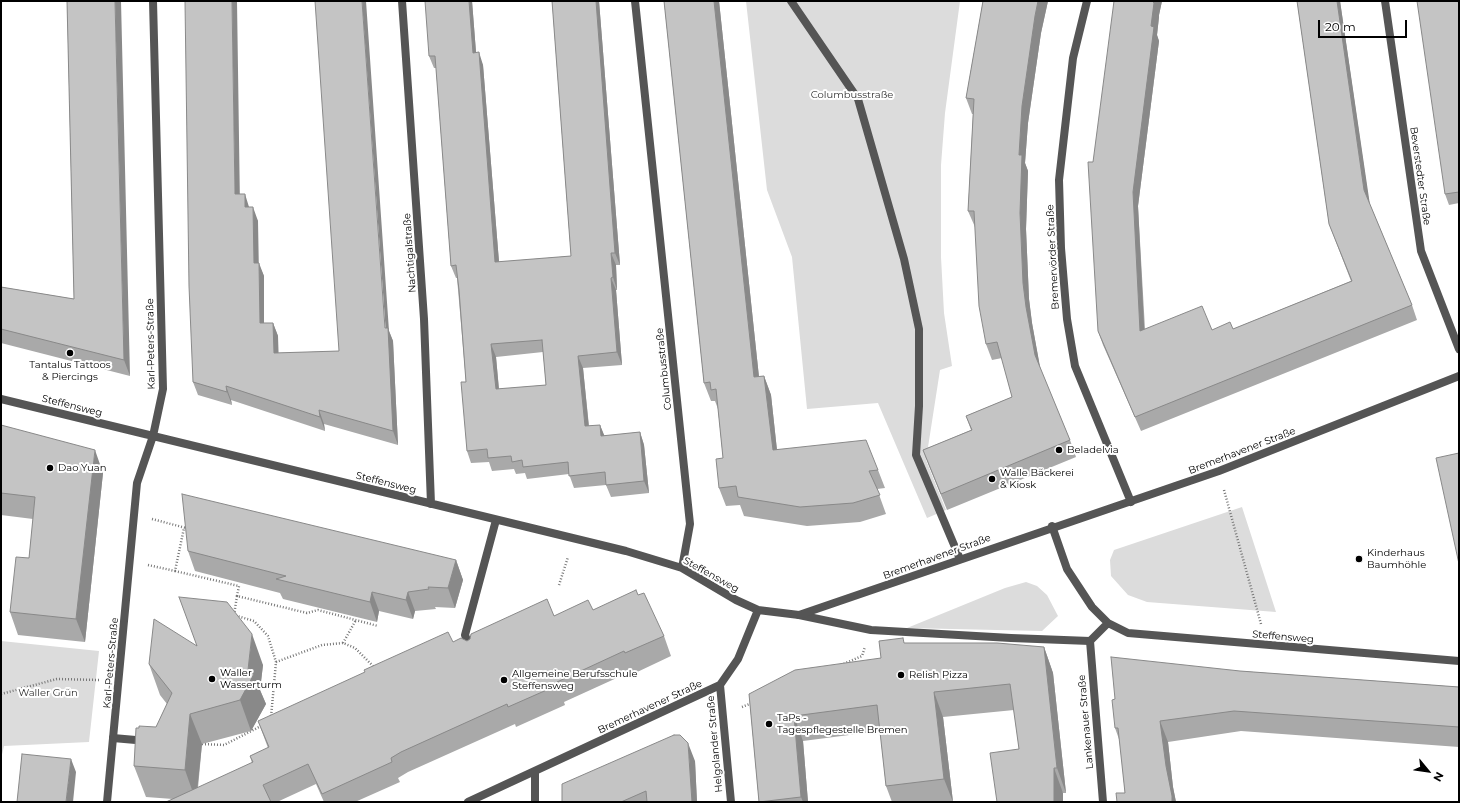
<!DOCTYPE html>
<html>
<head>
<meta charset="utf-8">
<style>
  body { margin:0 }
  #map { position:relative; width:1460px; height:803px; overflow:hidden; background:#fff; font-family:Montserrat,sans-serif }
  canvas { display:block }
  .frame { position:absolute; inset:0; border:2px solid #000; pointer-events:none }
  .north { position:absolute; left:1408px; top:751px; width:40px; height:40px; -webkit-text-stroke:3px #fff; paint-order:stroke; rotate:119deg; font-size:11px; font-weight:700; line-height:16px; text-align:center; color:#000 }
  .north::after { content:''; display:block; margin:auto; width:14px; height:18px; background:#000; clip-path:polygon(50% 0,100% 100%,50% 72%,0 100%) }
  .scale { position:absolute; left:1318px; top:20px; width:89px; height:18px; box-sizing:border-box; border:2px solid #000; border-top:0; padding-left:5px; font-size:12px; line-height:14px; white-space:nowrap; color:#000; -webkit-text-stroke:3px #fff; paint-order:stroke }
</style>
</head>
<body>
<div id="map">
<canvas width="1460" height="803"></canvas>
<div class="frame"></div>
<div class="north">N</div>
<div class="scale">20 m</div>
</div>
<script>
const g = document.querySelector('canvas').getContext('2d');
g.lineJoin = 'round';
function paint(path, color) { g.fillStyle = color; g.fill(path, 'evenodd'); }
const toPath = rows => new Path2D(rows.map(r => 'M' + r).join(''));
function strokePath(path, color, width, dash) { g.strokeStyle = color; g.lineWidth = width; g.lineCap = dash ? 'butt' : 'round'; g.setLineDash(dash || []); g.stroke(path); }
function write(font, color, halo, rows, align = 'center') {
  g.font = font + ' Montserrat,sans-serif'; g.lineWidth = 4; g.setLineDash([]); g.textBaseline = 'middle'; g.strokeStyle = halo; g.fillStyle = color; for (const [text, x, y, turn = 0] of rows) {
    g.save(); g.translate(x, y); g.rotate((+turn || 0) * Math.PI / 180); g.textAlign = isNaN(turn) ? turn : align; if (halo) g.strokeText(text, 0, 0); g.fillText(text, 0, 0); g.restore();
  }
}
const green = toPath([
  [746,1,960,1,945,113,941,165,941,257,944,313,952,366,940,370,926,460,946,510,927,518,878,403,807,409,792,257,767,190],
  [1242,507,1276,612,1147,602,1128,595,1111,576,1110,560,1114,550],
  [1026,582,1037,586,1047,595,1058,616,1042,631,907,628,1005,588],
  [1,641,99,651,89,742,4,746,1,759]
]);
const path = toPath([
  [1224,490,1261,624],
  [152,519,186,528],
  [148,565,175,571,184,528],
  [175,571,239,586,237,596,307,613,318,610,378,626],
  [559,585,568,557],
  [237,596,234,615,254,621,268,636,276,662,271,717],
  [343,643,356,620],
  [276,662,322,645,343,643,355,648,375,668],
  [841,665,862,656,865,647],
  [1,694,57,679,99,680],
  [742,707,752,703],
  [202,744,224,745,263,725]
]);
const lane = toPath([
  [791,1,858,99,904,259,919,329,919,406,916,455,960,559],
  [799,615,871,630,1011,638,1090,641],
  [471,651,465,635,496,520],
  [113,738,147,741]
]);
const street = toPath([
  [402,1,424,319,431,504],
  [635,1,690,524,682,568],
  [1087,1,1073,58,1059,180,1061,248,1067,319,1075,366,1131,502],
  [1385,1,1421,251,1459,349],
  [1,399,626,551,682,568,736,600,758,610,799,615,1219,471,1459,376],
  [1052,526,1067,569,1092,607,1108,623,1128,633,1459,661],
  [720,685,731,802],
  [535,771,535,802],
  [107,802,137,483,153,436,163,389,153,1],
  [468,802,720,685,738,659,758,610],
  [1103,802,1090,641,1108,623]
]);
const wall = toPath([
  [67,1,130,376,1,343,1,287,74,299],
  [472,1,476,52,483,65,499,262,571,256,552,1,599,1,620,265,616,265,617,290,616,290,622,365,583,368,589,426,600,425,604,436,640,432,644,445,649,493,611,497,606,485,574,488,569,474,527,479,525,473,516,474,514,469,492,471,489,462,471,463,467,451,466,382,457,278,456,278,451,266,436,68,434,68,429,56],
  [543,352,546,385,499,389,496,357],
  [664,1,719,1,759,377,764,376,771,395,777,450,878,470,885,488,877,489,886,514,860,522,807,526,744,516,740,505,726,506,719,488,723,458,718,409,715,401,711,401,704,383],
  [983,1,1048,1,1041,33,1028,123,1025,163,1028,171,1026,229,1029,299,1032,323,1040,368,1070,440,1076,457,947,510,929,466,923,450,971,430,966,416,1012,397,1002,358,992,360,986,344,975,227,968,211,973,114,972,114,966,98],
  [1114,1,1162,1,1159,15,1159,17,1157,35,1159,41,1138,206,1145,329,1212,330,1233,329,1351,281,1329,224,1297,1,1340,1,1369,202,1412,305,1417,320,1141,431,1103,345,1098,331],
  [1459,1,1459,203,1449,205,1445,194],
  [240,194,258,221,258,263,264,276,264,323,273,323,278,336,278,353,339,351,389,331,393,341,398,445,324,424,325,431,231,400,232,405,198,395,193,382],
  [1,425,103,473,85,642,18,635,10,612,29,558,33,519,1,515],
  [188,551,456,560,463,580,455,608,435,607,436,609,415,611,413,619,379,611,377,622,283,599,280,593,195,571],
  [638,595,664,636,671,656,633,674,632,671,564,702,565,705,516,727,515,724,408,772,398,778,400,782,355,802,324,802,316,784,277,802,166,802,173,799,146,797,134,766,156,727,167,704,160,695,149,664,197,645,179,597,263,665,260,690,266,704,251,731,202,744,198,788,252,763,250,756,268,748,258,721,453,642,467,641,554,616,593,610],
  [905,643,1044,647,1053,673,1066,793,1063,793,1019,749,1014,710,943,717,953,802,892,802,886,786,880,731,803,741,808,802,759,802,749,694,881,658],
  [1240,671,1459,687,1459,747,1241,731,1168,742,1173,787,1176,802,1125,793,1120,742,1115,728,1115,699],
  [695,761,697,802,562,802]
]);
const shadedWall = toPath([
  [115,1,121,1,130,376,124,360],
  [232,1,237,1,240,207,235,194],
  [362,1,366,1,389,331,393,341,398,445,393,431],
  [469,1,472,1,477,65,473,53],
  [596,1,599,1,620,265,615,253],
  [714,1,719,1,761,396,754,377],
  [1038,1,1048,1,1041,33,1028,123,1025,163,1028,171,1026,229,1029,299,1032,323,1041,372,1035,355,1026,307,1023,283,1020,213,1019,155,1022,106,1035,16],
  [1153,1,1162,1,1159,15,1159,17,1157,35,1159,41,1138,206,1145,345,1140,331,1133,192,1151,26],
  [1337,1,1340,1,1370,205,1364,190],
  [479,52,483,65,500,274,495,262],
  [245,194,249,207,245,207],
  [253,207,258,221,259,276,254,263],
  [611,253,616,265,617,290,613,277],
  [259,263,264,276,264,337,260,323],
  [611,278,616,290,622,365,617,352],
  [273,323,278,336,279,366,274,353],
  [491,344,496,357,500,402,496,389],
  [578,356,583,368,590,439,585,426],
  [764,376,771,395,779,469,773,450],
  [226,386,231,400,232,405,227,392],
  [319,410,324,424,325,431,320,417],
  [600,425,605,437,601,436],
  [640,432,644,445,649,493,644,481],
  [95,450,103,473,85,642,76,619],
  [456,560,463,580,455,608,448,588],
  [372,592,379,611,377,622,370,602],
  [408,592,415,611,413,619,406,600],
  [252,634,263,665,260,690,266,704,251,731,240,700,248,670],
  [1044,647,1053,673,1066,793,1057,768],
  [934,692,943,717,953,802,944,779],
  [190,714,202,744,196,801,185,770],
  [794,716,803,741,808,802,803,802,801,797],
  [1160,721,1168,742,1173,787,1176,802,1172,802,1166,766],
  [688,743,695,761,697,802,692,802],
  [71,759,76,772,73,802,66,802],
  [1054,768,1063,793,1063,802,1054,802]
]);
const building = toPath([
  [67,1,115,1,124,360,1,329,1,287,74,299,67,1],
  [185,1,232,1,235,194,245,194,245,207,253,207,254,263,259,263,260,323,273,323,274,353,339,351,315,1,362,1,385,328,388,328,393,431,319,410,320,417,226,386,227,392,193,382,189,286,185,1],
  [425,1,469,1,473,53,479,52,495,262,571,256,552,1,596,1,615,253,611,253,613,277,611,278,617,352,578,356,585,426,600,425,601,436,640,432,644,481,606,485,605,472,569,476,568,462,523,467,522,460,512,462,511,456,488,458,487,449,467,451,461,382,466,382,459,290,456,265,451,266,435,56,429,56,425,1],
  [542,340,546,385,496,389,491,344,542,340],
  [664,1,714,1,754,377,764,376,773,450,866,440,878,470,869,471,880,495,853,503,800,507,738,497,736,486,719,488,716,459,723,458,716,389,711,390,710,382,704,383,664,1],
  [983,1,1038,1,1035,16,1022,106,1019,155,1022,155,1020,213,1023,283,1026,307,1035,355,1070,440,941,494,923,450,972,430,966,416,1012,397,997,342,986,344,979,306,974,211,968,211,974,99,966,98,983,1],
  [1114,1,1153,1,1153,2,1154,3,1151,26,1154,27,1133,192,1140,331,1202,306,1212,330,1230,322,1233,329,1352,281,1329,224,1297,1,1337,1,1364,190,1412,305,1135,417,1098,331,1088,162,1093,162,1114,1],
  [1417,1,1458,1,1459,5,1459,192,1445,194,1417,1],
  [1,425,95,450,76,619,10,612,16,557,29,558,35,497,1,493,1,425],
  [1459,453,1459,564,1436,458,1459,453],
  [182,494,456,560,448,588,428,587,429,589,408,592,406,600,372,592,370,602,276,579,286,576,188,551,182,494],
  [636,590,638,595,644,593,664,636,625,653,624,651,557,682,558,685,508,707,507,704,401,752,391,758,392,762,322,794,308,764,263,785,271,802,166,802,253,762,250,756,269,747,258,721,365,672,364,670,448,632,453,642,461,638,467,641,470,639,471,634,547,599,554,616,588,600,593,610,636,590],
  [179,597,227,602,252,634,248,670,254,674,240,700,190,714,185,770,134,766,136,728,139,728,139,726,156,727,172,693,149,664,154,619,197,646,179,597],
  [903,638,904,643,997,643,1044,647,1057,768,1054,768,1054,802,997,802,990,753,1019,749,1010,684,934,692,944,779,886,786,877,705,794,716,801,797,759,802,749,694,795,670,881,658,879,641,903,638],
  [1111,657,1240,671,1459,687,1459,727,1234,711,1160,721,1166,766,1172,796,1172,802,1117,802,1116,793,1125,793,1118,728,1115,728,1112,700,1115,699,1111,657],
  [674,735,680,735,688,743,692,802,647,802,646,791,621,802,562,802,562,784,674,735],
  [22,754,71,759,66,802,17,802,22,754]
]);
const markers = [
  [70,353,4,"#000"],
  [1059,450,4,"#000"],
  [50,468,4,"#000"],
  [992,479,4,"#000"],
  [1359,559,4,"#000"],
  [901,675,4,"#000"],
  [212,679,4,"#000"],
  [504,680,4,"#000"],
  [769,724,4,"#000"]
];
const parkNames = [
  ["Columbusstraße",852,95],
  ["Waller Grün",48,693]
];
const streetNames = [
  ["Beverstedter Straße",1420,176,82],
  ["Nachtigalstraße",410,253,-94],
  ["Bremervörder Straße",1053,257,-93],
  ["Karl-Peters-Straße",151,344,-91],
  ["Columbusstraße",664,369,-96],
  ["Steffensweg",72,406,14],
  ["Bremerhavener Straße",1242,451,-21],
  ["Steffensweg",386,483,14],
  ["Bremerhavener Straße",937,557,-20],
  ["Steffensweg",711,575,29],
  ["Steffensweg",1283,637,5],
  ["Karl-Peters-Straße",111,663,-85],
  ["Bremerhavener Straße",650,707,-25],
  ["Lankenauer Straße",1086,722,-95],
  ["Helgolander Straße",715,744,-95]
];
const poiNames = [
  ["Tantalus Tattoos",70,365,"center"],
  ["& Piercings",70,377,"center"],
  ["Beladelvia",1067,450],
  ["Dao Yuan",58,468],
  ["Walle Bäckerei",1000,473],
  ["& Kiosk",1000,485],
  ["Kinderhaus",1367,553],
  ["Baumhöhle",1367,565],
  ["Waller",220,673],
  ["Wasserturm",220,685],
  ["Allgemeine Berufsschule",512,674],
  ["Steffensweg",512,686],
  ["Relish Pizza",909,675],
  ["TaPs -",777,718],
  ["Tagespflegestelle Bremen",777,730]
];
paint(green, '#dcdcdc');
strokePath(path, '#777', 2.5, [1, 2]);
strokePath(lane, '#555', 8);
strokePath(street, '#555', 8);
paint(wall, '#a9a9a9');
paint(shadedWall, '#898989');
paint(building, '#c4c4c4');
strokePath(building, '#898989', 1);
for (const [x, y, r, color] of markers) { const dot = new Path2D(); dot.arc(x, y, r, 0, 2 * Math.PI); g.fillStyle = color; g.fill(dot); strokePath(dot, '#fff', 1.5); }
write('10px', '#333', '#fff', parkNames);
write('10px', '#000', '#fff', streetNames);
write('10px', '#000', '#fff', poiNames, 'left');
</script>
</body>
</html>
